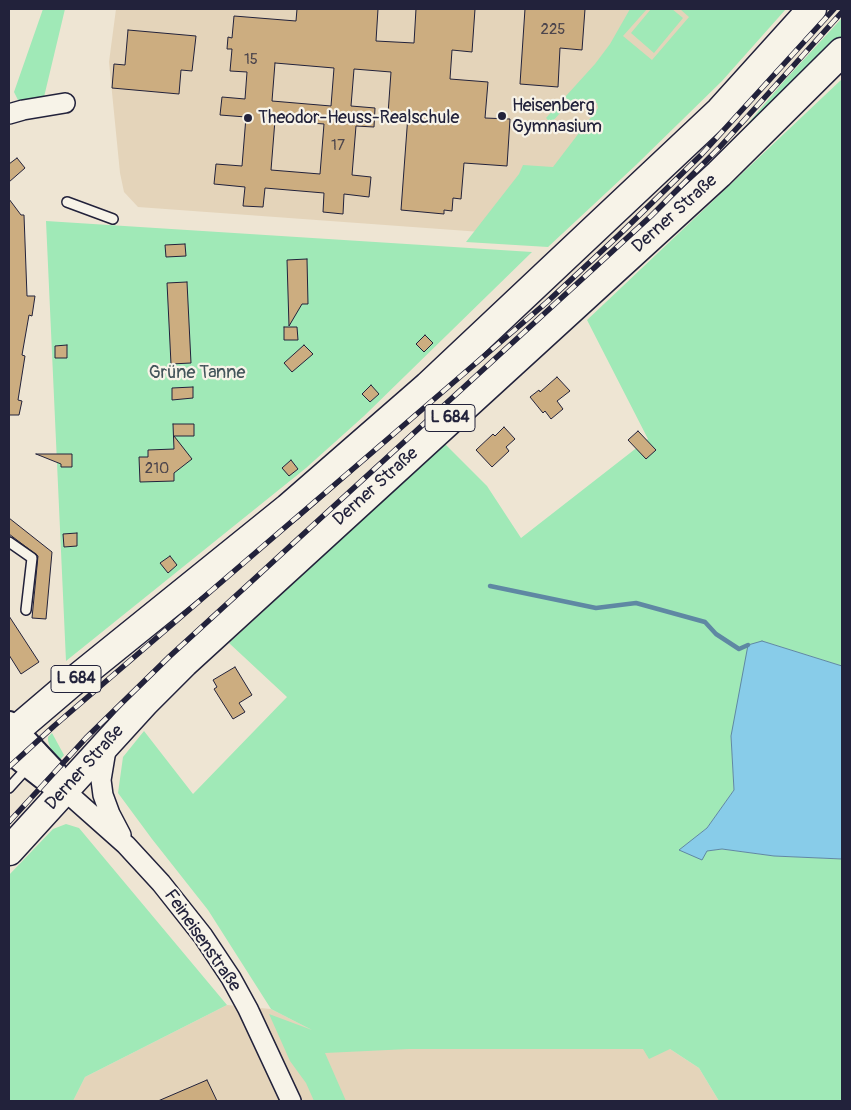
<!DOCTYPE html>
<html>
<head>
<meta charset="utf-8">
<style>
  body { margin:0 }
  #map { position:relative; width:851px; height:1110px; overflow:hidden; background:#eee5d3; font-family:Pangolin,sans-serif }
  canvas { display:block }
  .frame { position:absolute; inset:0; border:10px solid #22223b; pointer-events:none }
</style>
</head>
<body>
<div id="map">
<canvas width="851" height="1110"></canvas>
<div class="frame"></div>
</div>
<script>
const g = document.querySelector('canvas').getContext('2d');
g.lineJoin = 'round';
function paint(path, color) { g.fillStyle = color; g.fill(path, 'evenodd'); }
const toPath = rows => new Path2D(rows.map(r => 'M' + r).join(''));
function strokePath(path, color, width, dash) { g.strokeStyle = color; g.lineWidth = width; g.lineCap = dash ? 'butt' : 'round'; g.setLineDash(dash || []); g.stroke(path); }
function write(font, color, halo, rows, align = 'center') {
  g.font = font + ' Pangolin,sans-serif'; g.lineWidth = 4.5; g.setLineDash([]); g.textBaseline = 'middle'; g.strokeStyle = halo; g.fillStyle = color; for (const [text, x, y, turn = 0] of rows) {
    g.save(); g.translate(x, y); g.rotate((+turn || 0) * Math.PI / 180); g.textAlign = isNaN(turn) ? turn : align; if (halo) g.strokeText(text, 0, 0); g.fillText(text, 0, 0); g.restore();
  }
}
const built = toPath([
  [116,9,739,9,495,233,138,207,124,192,120,173,109,62],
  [227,1005,271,1009,320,1034,670,1049,699,1068,719,1101,73,1101,85,1077]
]);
const green = toPath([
  [43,9,65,9,44,97,19,102,14,92],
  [630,9,647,9,623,36,652,60,689,17,680,9,786,9,722,81,636,165,548,247,466,242,519,174,523,165,553,167,598,108,597,103,571,101,551,123,546,118,595,64,610,44],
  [651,9,672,9,683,18,654,53,631,33],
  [842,18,842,37,828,54,659,215,739,134,784,81],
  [842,79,842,666,762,641,731,736,734,790,707,828,680,850,707,851,722,849,774,856,842,859,842,1101,719,1101,699,1068,670,1049,649,1059,643,1049,409,1049,325,1053,346,1101,314,1101,306,1083,290,1061,269,1014,312,1030,271,1009,208,910,152,839,118,793,123,757,144,731,193,794,287,697,229,643,445,444,487,486,521,538,648,439,587,320],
  [46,221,532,252,364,416,306,468,66,661],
  [52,733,64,755,59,761,53,755,48,741,48,737],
  [66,824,79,828,227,1005,85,1077,73,1101,9,1101,9,875,53,829]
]);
const water = toPath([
  [762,641,842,666,842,859,774,856,722,849,707,851,702,860,679,850,707,828,734,790,731,736,748,645,762,641]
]);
const stream = toPath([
  [490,586,596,608,636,603,705,622,716,634,739,649,748,645]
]);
const building = toPath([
  [297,9,378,9,376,41,414,43,416,9,475,9,472,52,452,50,450,79,488,82,485,118,510,119,507,166,464,163,461,199,453,198,452,211,444,210,444,214,401,210,408,115,388,114,391,72,354,69,351,106,375,108,374,127,356,126,352,175,371,177,369,197,344,194,343,214,323,212,324,193,265,188,263,207,243,206,245,187,214,184,216,164,242,166,246,117,220,115,222,97,245,99,247,72,230,71,232,49,227,49,228,37,232,38,234,16,296,21,297,9],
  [275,63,334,68,331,106,272,101,275,63],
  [275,120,324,124,320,174,271,170,275,120],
  [525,9,585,9,582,50,560,48,558,87,520,84,525,9],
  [128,30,196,36,192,71,181,70,179,94,112,88,114,64,125,65,128,30],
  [17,158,25,168,9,182,9,164,17,158],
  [9,199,21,215,24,215,27,296,35,296,32,316,29,315,22,355,25,356,18,400,22,401,19,415,9,415,9,199],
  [185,244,186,256,166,257,165,245,185,244],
  [307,259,308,304,302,304,289,326,287,260,307,259],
  [187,282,191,363,171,364,167,283,187,282],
  [284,327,297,327,298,340,284,340,284,327],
  [425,335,433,343,424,352,416,344,425,335],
  [67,345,67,358,55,358,55,346,67,345],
  [304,345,313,354,292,372,284,363,304,345],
  [557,377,570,391,557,401,563,409,551,419,545,411,543,413,530,397,539,390,540,392,557,377],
  [371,385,379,394,370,402,362,394,371,385],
  [193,387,193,398,172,400,172,388,193,387],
  [173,424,194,424,194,436,174,436,192,459,174,473,174,481,140,482,139,457,148,457,148,450,174,449,173,424],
  [504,427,515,439,506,447,509,451,492,467,476,450,493,434,495,436,504,427],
  [638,431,656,450,646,459,628,440,638,431],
  [36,454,72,454,72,467,61,467,61,464,36,454],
  [291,460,298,469,289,476,282,468,291,460],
  [9,518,52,552,46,619,32,618,38,556,9,534,9,518],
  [77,533,77,546,64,547,63,534,77,533],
  [170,556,177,565,168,573,160,563,170,556],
  [9,616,39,662,21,674,9,655,9,616],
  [235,667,252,695,239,703,245,712,233,719,214,689,217,687,213,680,235,667],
  [207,1080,217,1101,158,1101,207,1080]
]);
const service = toPath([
  [67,202,113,219],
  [9,542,32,558,26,610],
  [9,788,28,767]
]);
const minor = toPath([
  [9,114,23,110,65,103],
  [107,744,101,780,103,795,110,814,121,835],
  [64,790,126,845,161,883,203,936,231,978,248,1009,291,1101]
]);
const tertiary = toPath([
  [9,723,55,772,64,790],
  [9,751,50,783]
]);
const primary = toPath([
  [9,736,70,684,288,508,428,386,720,111,812,9],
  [9,851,145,702,184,663,719,174,842,52]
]);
const rail = toPath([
  [9,767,54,726,547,302,619,235,701,155,834,9],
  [9,822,86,738,170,656,651,216,719,148,842,12]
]);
const markers = [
  [502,116,5,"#22223b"],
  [248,118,5,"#22223b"]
];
const numberNames = [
  ["225",553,30],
  ["15",251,60],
  ["17",338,146],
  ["210",157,469]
];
const shields = [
  [450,418,50],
  [76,679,50]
];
const shieldNames = [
  ["L 684",450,418],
  ["L 684",76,679]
];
const poiNames = [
  ["Heisenberg",512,106],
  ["Gymnasium",512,127],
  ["Theodor-Heuss-Realschule",258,118]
];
const streetNames = [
  ["Derner Straße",675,214,-42],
  ["Derner Straße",376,487,-42],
  ["Derner Straße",85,768,-48],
  ["Feineisenstraße",202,941,55]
];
const parkNames = [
  ["Grüne Tanne",197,373]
];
paint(built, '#e4d4ba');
paint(green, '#a0e9b7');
paint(water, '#88cce9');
strokePath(water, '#5f88a3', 1);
strokePath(stream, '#5f88a3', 4.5);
paint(building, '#ccad80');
strokePath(building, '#22223b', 1);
strokePath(service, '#22223b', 12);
strokePath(minor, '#22223b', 22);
strokePath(tertiary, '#22223b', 26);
strokePath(primary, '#22223b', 31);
strokePath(service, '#f7f3e8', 9);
strokePath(minor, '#f7f3e8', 19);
strokePath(tertiary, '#f7f3e8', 22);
strokePath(primary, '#f7f3e8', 28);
strokePath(rail, '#22223b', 5.5);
strokePath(rail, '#f7f3e8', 4, [11]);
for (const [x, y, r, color] of markers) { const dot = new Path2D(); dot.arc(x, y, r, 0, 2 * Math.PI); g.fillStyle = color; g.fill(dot); strokePath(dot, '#f7f3e8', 2); }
write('15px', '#4c454c', null, numberNames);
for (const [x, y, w] of shields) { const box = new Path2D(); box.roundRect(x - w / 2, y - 13.5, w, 27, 4); g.fillStyle = '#f7f3e8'; g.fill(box); strokePath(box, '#22223b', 1); }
write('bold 16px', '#22223b', null, shieldNames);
write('18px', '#22223b', '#f7f3e8', poiNames, 'left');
write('18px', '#22223b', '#f7f3e8', streetNames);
write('18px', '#42545a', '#f7f3e8', parkNames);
</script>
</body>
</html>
